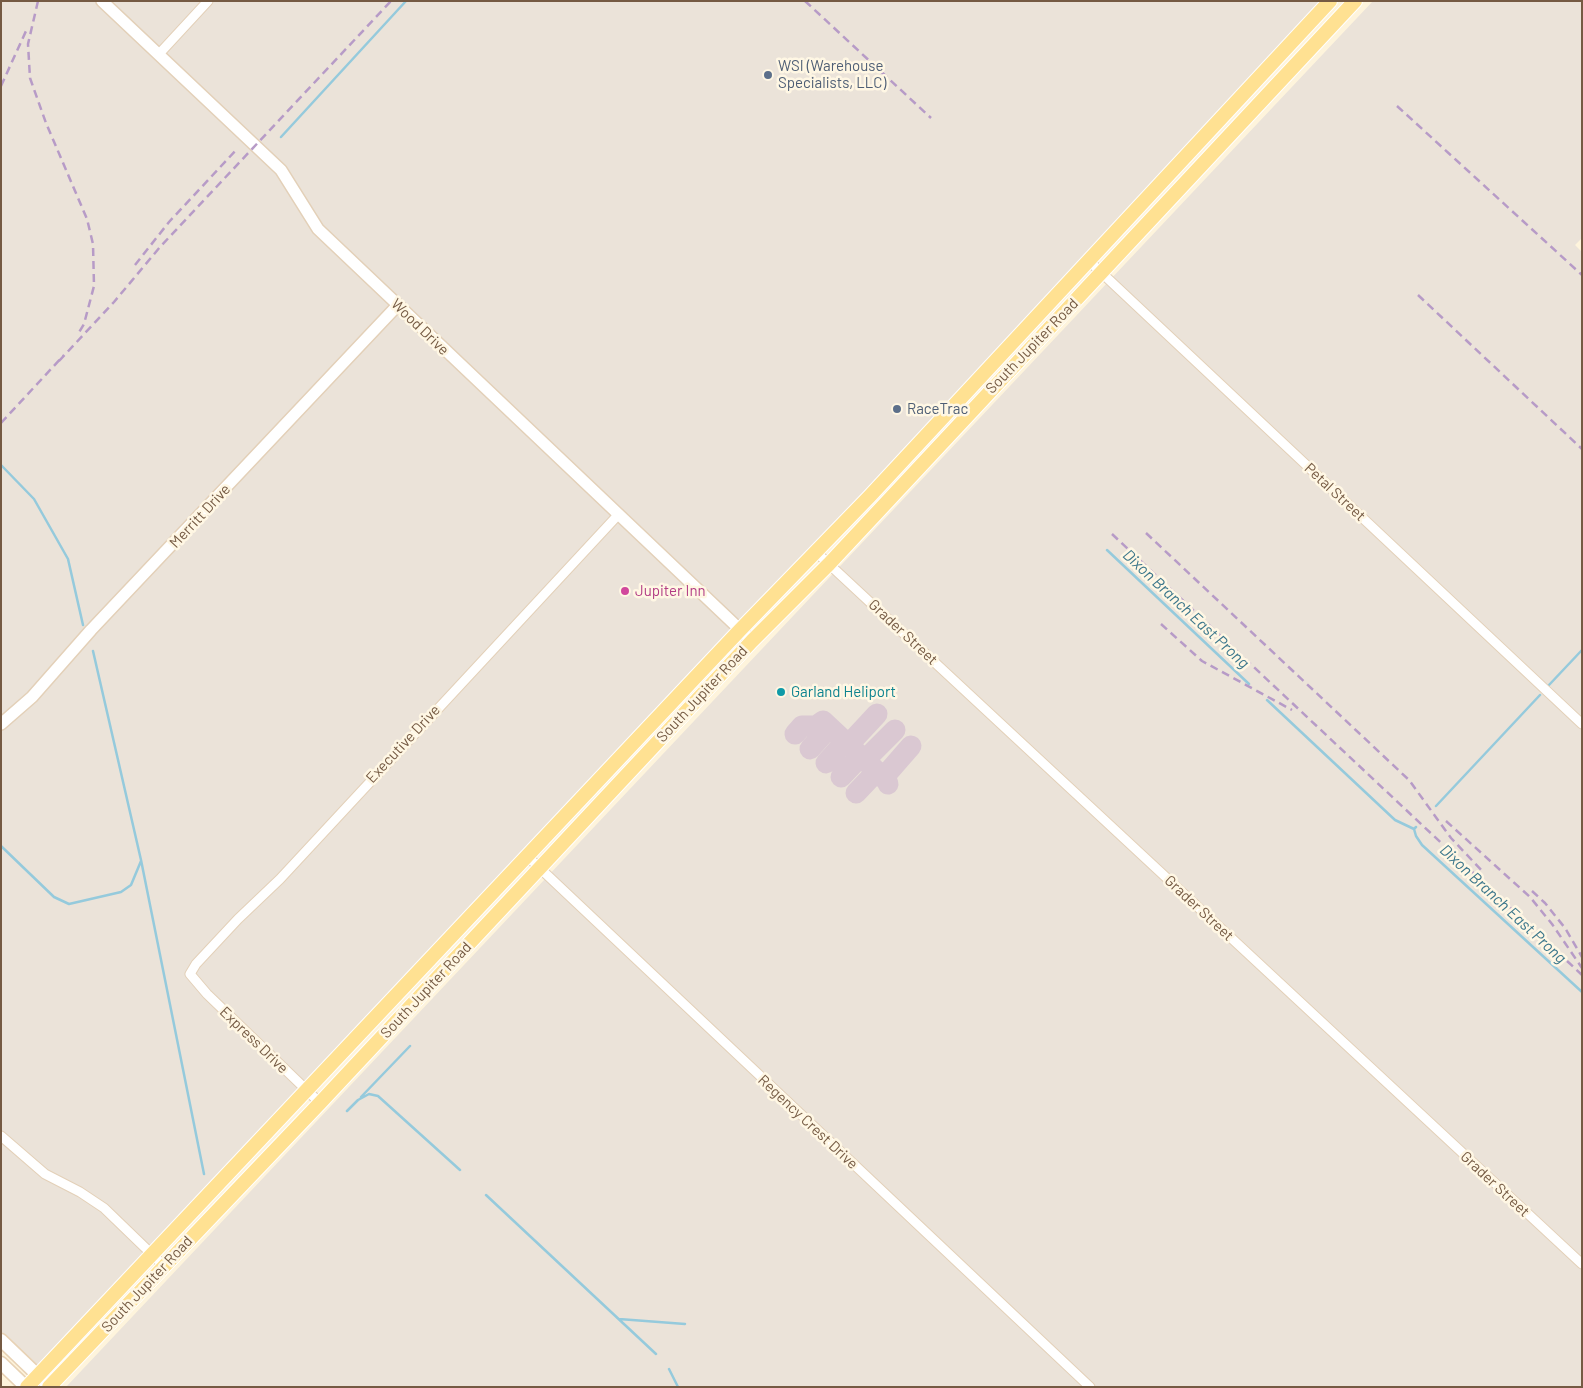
<!DOCTYPE html>
<html>
<head>
<meta charset="utf-8">
<style>
  body { margin:0 }
  #map { position:relative; width:1583px; height:1388px; overflow:hidden; background:#fef4dc; font-family:Barlow,sans-serif }
  canvas { display:block }
  .frame { position:absolute; inset:0; border:2px solid #755a43; pointer-events:none }
</style>
</head>
<body>
<div id="map">
<canvas width="1583" height="1388"></canvas>
<div class="frame"></div>
</div>
<script>
const g = document.querySelector('canvas').getContext('2d');
g.lineJoin = 'round';
function paint(path, color) { g.fillStyle = color; g.fill(path, 'evenodd'); }
const toPath = rows => new Path2D(rows.map(r => 'M' + r).join(''));
function strokePath(path, color, width, dash) { g.strokeStyle = color; g.lineWidth = width; g.lineCap = dash ? 'butt' : 'round'; g.setLineDash(dash || []); g.stroke(path); }
function write(font, color, halo, rows, align = 'center') {
  g.font = font + ' Barlow,sans-serif'; g.lineWidth = 5; g.setLineDash([]); g.textBaseline = 'middle'; g.strokeStyle = halo; g.fillStyle = color; for (const [text, x, y, turn = 0] of rows) {
    g.save(); g.translate(x, y); g.rotate((+turn || 0) * Math.PI / 180); g.textAlign = isNaN(turn) ? turn : align; if (halo) g.strokeText(text, 0, 0); g.fillText(text, 0, 0); g.restore();
  }
}
const industrial = toPath([
  [1,1,1323,1,872,484,37,1369,1,1335],
  [1373,1,1582,1,1582,238,1575,245,1582,252,1582,1387,66,1387]
]);
const stream = toPath([
  [281,137,406,1],
  [1,465,34,499,68,559,83,625],
  [1107,550,1249,684],
  [93,651,141,860,204,1174],
  [1549,685,1582,650],
  [1267,700,1395,820,1414,829],
  [1436,806,1540,695],
  [1416,827,1414,829,1416,836,1422,845,1582,992],
  [1,846,54,897,69,904,121,892,131,885,141,861],
  [361,1097,410,1046],
  [347,1111,358,1100,369,1094,378,1096,460,1170],
  [486,1195,656,1354],
  [619,1319,685,1324],
  [669,1369,678,1387]
]);
const taxiway = toPath([
  [795,734,802,726,816,726,823,721,887,781,888,784],
  [851,747,851,742,877,714],
  [810,749,827,730,831,729],
  [867,762,868,757,895,730],
  [826,763,843,744,847,743],
  [841,777,859,758,863,758],
  [884,777,911,746],
  [856,793,875,773,879,772]
]);
const minor = toPath([
  [159,54,208,1],
  [1088,260,1582,724],
  [817,553,1582,1264],
  [527,856,1090,1387],
  [320,1103,207,994,190,974,196,964,238,919,280,879,618,515],
  [1,1136,45,1174,80,1192,104,1208,163,1265]
]);
const tertiary = toPath([
  [102,1,281,170,318,229,752,641],
  [1,724,32,697,91,630,397,306]
]);
const secondary = toPath([
  [1,1340,50,1387],
  [1,1363,26,1387]
]);
const primary = toPath([
  [27,1387,740,630,869,497,1330,1],
  [49,1387,320,1103,752,641,829,564,1355,1]
]);
const rail = toPath([
  [38,1,28,44,30,78,46,123,87,219,93,244,94,286,84,324,78,334],
  [805,1,931,118],
  [1,86,26,31],
  [1397,106,1582,275],
  [135,265,169,222,238,148],
  [1418,295,1582,449],
  [59,361,114,302,160,247,391,1],
  [1,423,64,355],
  [1146,533,1409,780,1451,838,1484,873],
  [1112,534,1582,975],
  [1161,624,1202,661,1292,710],
  [1446,821,1530,897,1552,924,1582,968],
  [1532,891,1545,903,1565,928,1582,957]
]);
const markers = [
  [768,75,5,"#5c6f8a"],
  [897,409,5,"#5c6f8a"],
  [625,591,5,"#d1479c"],
  [781,692,5,"#0f9aa8"]
];
const serviceNames = [
  ["WSI (Warehouse",778,66],
  ["Specialists, LLC)",778,83],
  ["RaceTrac",907,409]
];
const streetNames = [
  ["Wood Drive",420,327,44],
  ["South Jupiter Road",1032,346,-46],
  ["Petal Street",1335,492,43],
  ["Merritt Drive",200,516,-47],
  ["Grader Street",903,632,43],
  ["South Jupiter Road",702,694,-47],
  ["Executive Drive",403,744,-47],
  ["Grader Street",1199,908,43],
  ["South Jupiter Road",426,990,-47],
  ["Express Drive",254,1040,44],
  ["Regency Crest Drive",808,1122,43],
  ["Grader Street",1495,1184,43],
  ["South Jupiter Road",147,1284,-47]
];
const hotelNames = [
  ["Jupiter Inn",635,591]
];
const cultureNames = [
  ["Garland Heliport",791,692]
];
const waterNames = [
  ["Dixon Branch East Prong",1186,609,43],
  ["Dixon Branch East Prong",1503,904,43]
];
paint(industrial, '#ebe3d9');
strokePath(stream, '#95cadc', 2.5);
strokePath(taxiway, '#dac8d2', 21);
strokePath(minor, '#e3d0b8', 11);
strokePath(tertiary, '#e3d0b8', 14);
strokePath(secondary, '#e8d2b5', 15);
strokePath(primary, '#fff', 16);
strokePath(minor, '#fff', 9);
strokePath(tertiary, '#fff', 11);
strokePath(secondary, '#fff', 12);
strokePath(primary, '#ffe192', 14);
strokePath(rail, '#b79bc7', 2.5, [8, 5]);
for (const [x, y, r, color] of markers) { const dot = new Path2D(); dot.arc(x, y, r, 0, 2 * Math.PI); g.fillStyle = color; g.fill(dot); strokePath(dot, '#fff7e4', 2); }
write('15px', '#4e5e75', '#fff7e4', serviceNames, 'left');
write('15px', '#755a43', '#fff7e4', streetNames);
write('15px', '#b23c85', '#fff7e4', hotelNames, 'left');
write('15px', '#0d838f', '#fff7e4', cultureNames, 'left');
write('italic 16px', '#3b768b', '#fff7e4', waterNames);
</script>
</body>
</html>
